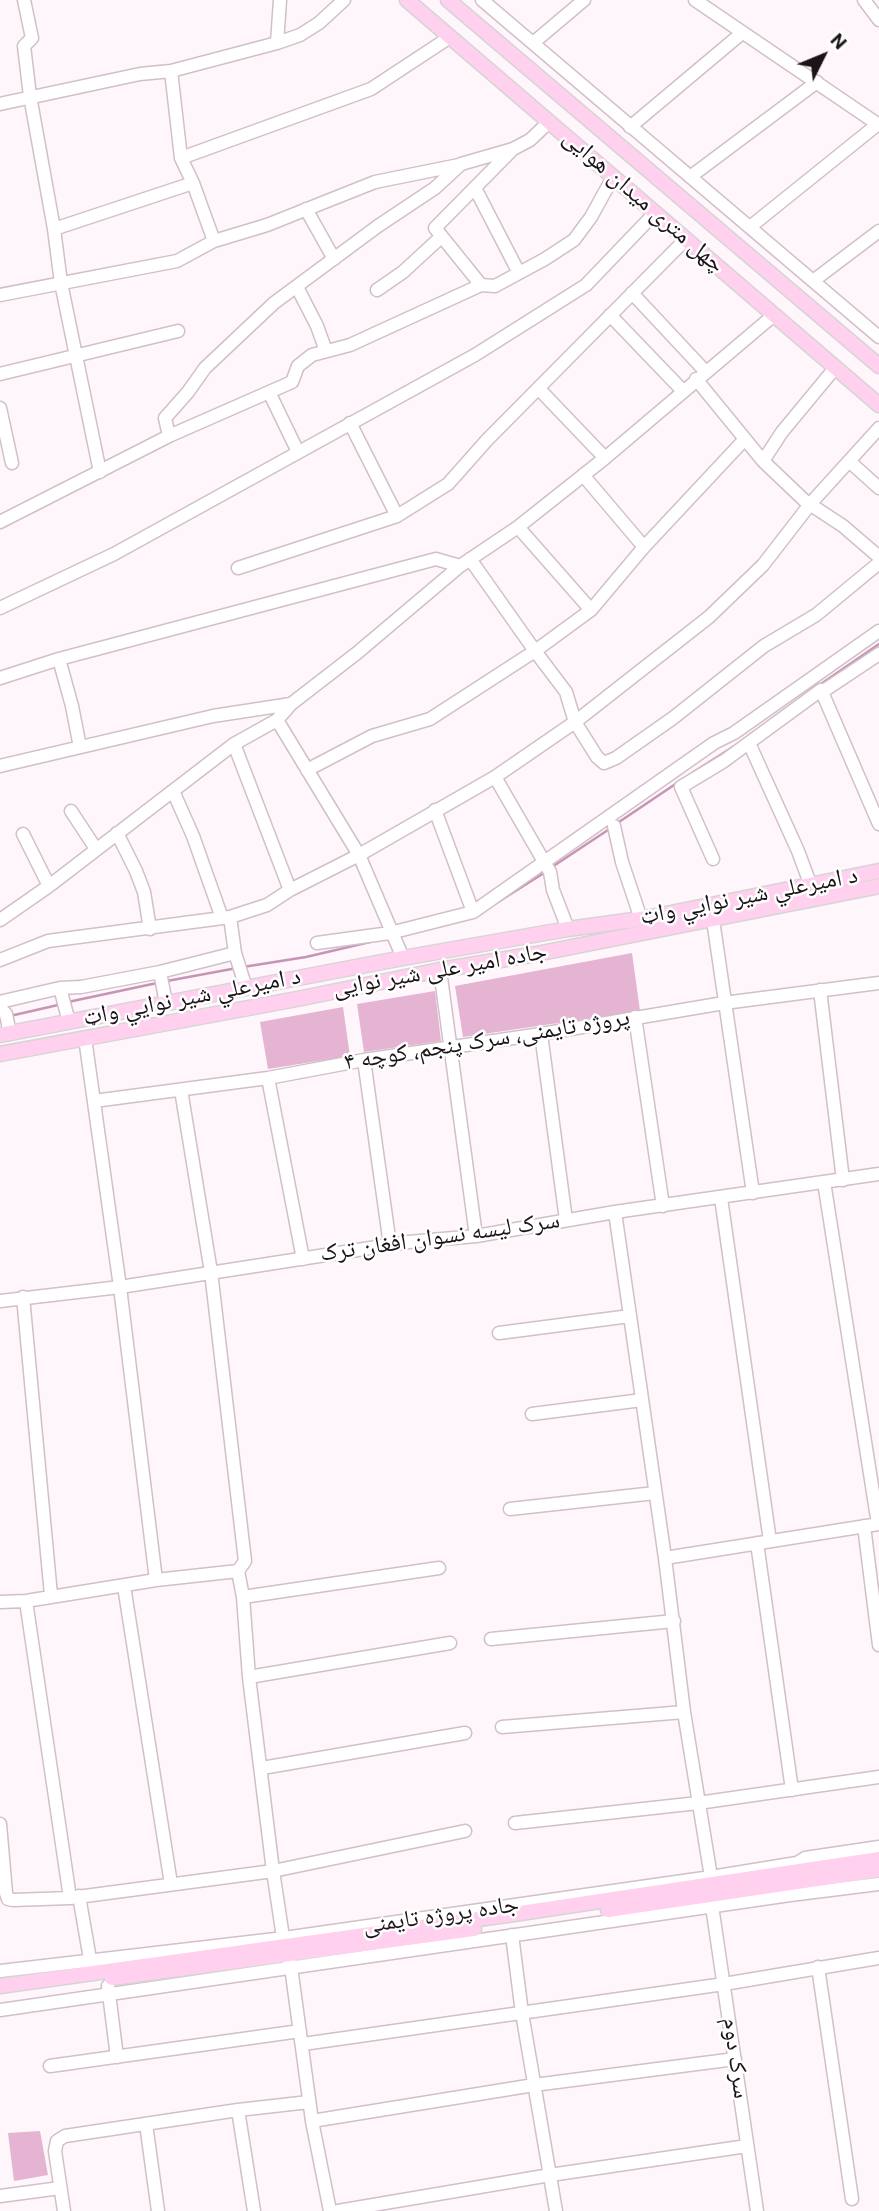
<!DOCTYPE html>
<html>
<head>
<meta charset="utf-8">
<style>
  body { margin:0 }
  #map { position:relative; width:879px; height:2211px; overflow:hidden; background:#fef6fb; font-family:Roboto,sans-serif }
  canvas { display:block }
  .north { position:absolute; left:788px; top:21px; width:70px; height:70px; -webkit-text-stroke:5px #fff; paint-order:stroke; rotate:47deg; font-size:19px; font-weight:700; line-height:28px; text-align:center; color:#1a1418 }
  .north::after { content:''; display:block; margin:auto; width:24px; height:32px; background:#1a1418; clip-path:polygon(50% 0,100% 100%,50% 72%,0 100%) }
</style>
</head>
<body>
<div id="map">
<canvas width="879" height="2211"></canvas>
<div class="north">N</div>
</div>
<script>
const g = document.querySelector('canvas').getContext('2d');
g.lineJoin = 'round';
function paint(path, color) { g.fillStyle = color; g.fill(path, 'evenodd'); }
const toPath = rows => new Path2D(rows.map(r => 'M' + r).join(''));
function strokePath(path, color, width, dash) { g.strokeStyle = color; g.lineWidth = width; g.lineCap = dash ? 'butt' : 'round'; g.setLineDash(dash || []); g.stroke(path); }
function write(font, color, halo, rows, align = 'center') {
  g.font = font + ' Roboto,"Noto Naskh Arabic",sans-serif'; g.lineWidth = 5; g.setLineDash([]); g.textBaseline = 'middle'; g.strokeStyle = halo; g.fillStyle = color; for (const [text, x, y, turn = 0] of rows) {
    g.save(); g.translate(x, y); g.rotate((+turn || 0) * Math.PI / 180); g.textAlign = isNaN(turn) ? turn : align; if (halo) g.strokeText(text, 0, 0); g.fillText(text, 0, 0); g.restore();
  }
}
const green = toPath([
  [632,953,640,1011,463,1037,455,986],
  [435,991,441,1041,364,1052,357,1004],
  [343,1007,350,1056,268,1069,260,1022],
  [40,2131,48,2175,14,2181,8,2133]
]);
const stream = toPath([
  [818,686,879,644],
  [692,773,736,745],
  [616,824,677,783],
  [552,867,611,828],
  [487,909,544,873],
  [243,967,306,957,370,942],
  [167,981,237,968],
  [68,1002,157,983],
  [10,1016,58,1005]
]);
const minor = toPath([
  [24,0,32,38,24,46,30,96,54,229,61,283,100,472],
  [482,0,879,337],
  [695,0,879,125],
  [864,0,879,20],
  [277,43,280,0],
  [533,43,584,0],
  [171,71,181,158,193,183,214,241],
  [0,104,140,74,171,71,277,43,300,35,319,23,344,0],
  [630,127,742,33],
  [181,158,371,89,450,37],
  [690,177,817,82],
  [475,188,519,273],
  [306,209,334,259],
  [750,227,878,124],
  [54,229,193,183],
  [813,281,879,231],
  [481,285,435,228,511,151],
  [297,287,317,326,326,351],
  [377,290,403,272,441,237],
  [632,293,705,371],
  [0,295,177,261,214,241,267,225,375,182,459,165],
  [610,315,683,391],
  [0,374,178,331],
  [696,379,763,461,805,501,843,526,879,557],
  [539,389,605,458],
  [269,392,298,452],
  [0,408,12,463],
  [350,423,397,516],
  [169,436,292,382,298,366,312,355,350,345,481,285,495,286,545,259,574,240,591,217,613,177],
  [763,461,782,432,835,368],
  [849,461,879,488],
  [583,475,644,547],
  [0,522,169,436,165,418,188,392,205,368,274,303,378,226,435,188,461,164,513,149,530,140,549,122],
  [518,527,591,610],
  [470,559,535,651,566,692,575,722,597,757,604,763,616,758,673,718,764,646,816,615,879,563],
  [238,568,397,516,448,484,487,440,686,239],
  [0,608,114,554,475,355,586,285,655,213],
  [59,659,72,706,80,747],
  [0,678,59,659,436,559,460,566],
  [822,692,879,824],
  [277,720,359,855,403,958],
  [749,743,798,851,811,886],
  [234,744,290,890],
  [0,766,213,716,291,704],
  [307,770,372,736,430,719,535,651,591,610,644,547,745,439],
  [495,777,550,872,553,890,568,929],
  [173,791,193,836,222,918],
  [435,810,473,912],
  [71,811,96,849],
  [614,826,622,862,641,919],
  [117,833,136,871,144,892,150,929],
  [23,834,49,886],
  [713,859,681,787,724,761,821,690,822,692,879,654],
  [230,917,235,953,246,988],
  [0,920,49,886,234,744,277,720,291,704,357,653,460,566,518,527,605,458,774,315],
  [713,920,753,1193],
  [317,943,390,933,473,912,714,743,734,733,879,631],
  [0,960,48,941,230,917,267,905,290,890,359,855,495,777,575,722,709,617,763,565,811,503,879,428],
  [440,970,476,1236],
  [160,972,166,1003],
  [60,988,69,1022],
  [820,990,843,1180],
  [0,1002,60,988,81,987,160,972,235,953],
  [0,1008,6,1014,10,1034],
  [635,1017,663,1206],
  [541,1034,566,1220],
  [85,1038,120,1287,156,1580],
  [364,1060,390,1245],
  [268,1078,303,1259],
  [181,1090,211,1272,245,1561,238,1571,243,1597,249,1677,273,1871,284,1944,291,1967,312,2121,330,2211],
  [94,1101,268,1078,364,1060,541,1034,724,1003,879,983],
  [824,1182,878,1524],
  [721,1198,770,1541],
  [615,1212,665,1558,684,1712,711,1877,712,1906,757,2211],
  [23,1297,51,1595],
  [0,1301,120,1287,409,1242,476,1236,615,1212,879,1174],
  [499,1333,630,1316],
  [532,1414,642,1400],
  [510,1509,655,1493],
  [864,1526,879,1645],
  [757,1543,792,1790],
  [665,1558,879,1524],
  [124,1586,171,1884],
  [243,1597,439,1568],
  [26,1601,70,1898],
  [0,1602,26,1601,156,1580,238,1571],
  [491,1639,674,1621],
  [249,1677,450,1643],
  [502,1727,684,1712],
  [262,1768,465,1733],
  [515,1823,698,1803,879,1777],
  [0,1824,6,1893,8,1899,13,1900,70,1898,273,1871,465,1831],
  [79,1896,91,1965],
  [512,1935,522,2013,556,2211],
  [818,1967,852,2199],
  [0,1971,284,1938,711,1877,797,1863,805,1858,879,1847],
  [108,1986,117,2057],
  [0,2010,790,1895,879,1884],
  [303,2044,724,1984,879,1958],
  [50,2066,300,2031],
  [238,2110,254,2211],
  [312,2121,534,2085,735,2059],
  [146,2124,158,2211],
  [0,2196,60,2188],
  [64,2211,55,2151,57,2141,65,2136,238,2110,309,2102],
  [338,2211,550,2175,747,2146]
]);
const major = toPath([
  [407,0,879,405],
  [448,0,879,366],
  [0,1035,403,958,568,929,641,919,879,871],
  [0,1054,297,999,440,970,536,954,879,886],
  [608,1910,879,1870],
  [112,1978,474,1929],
  [0,1986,514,1914,879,1859]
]);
const streetNames = [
  ["چهل متری میدان هوایی",643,202,41],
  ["د امیرعلي شیر نوايي واټ",749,897,-11],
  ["جاده امیر علی شیر نوایی",440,971,-10],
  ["د امیرعلي شیر نوايي واټ",192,998,-11],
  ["پروژه تایمنی، سرک پنجم، کوچه ۴",487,1041,-9],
  ["سرک لیسه نسوان افغان‌ ترک",440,1238,-8],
  ["جاده پروژه تایمنی",441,1916,-8],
  ["سرک دوم",735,2058,82]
];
paint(green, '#e4b4d2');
strokePath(stream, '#c695b4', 2.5);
strokePath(minor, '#d1bfca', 15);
strokePath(major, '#d6d5d5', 17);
strokePath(minor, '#fff', 12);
strokePath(major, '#ffd1ef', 14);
write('24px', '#1a1418', '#fff', streetNames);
</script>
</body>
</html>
